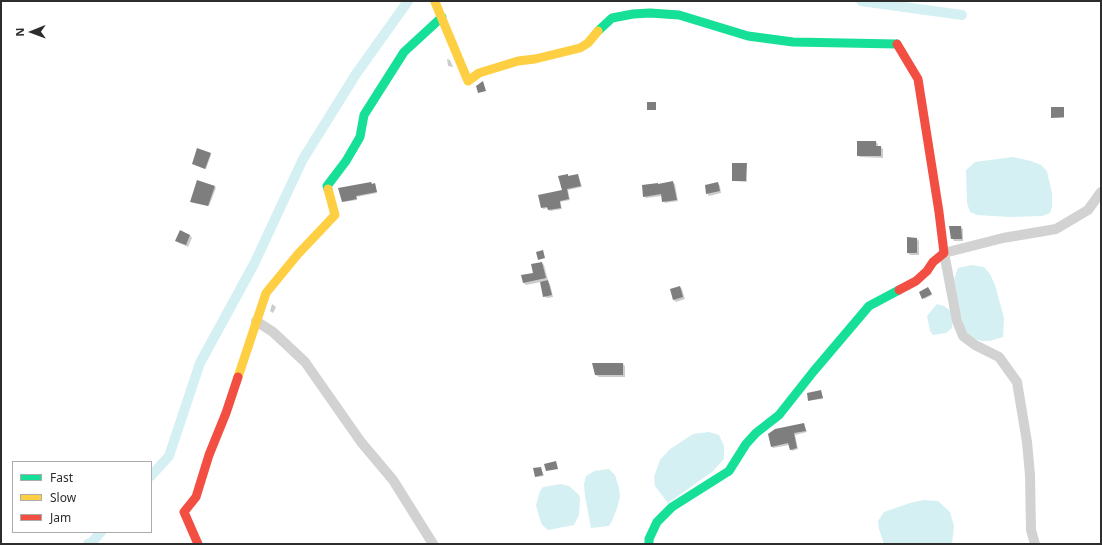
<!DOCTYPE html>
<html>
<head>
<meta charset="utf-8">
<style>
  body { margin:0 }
  #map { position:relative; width:1102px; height:545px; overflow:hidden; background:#fff; font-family:"Noto Sans",sans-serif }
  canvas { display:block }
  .frame { position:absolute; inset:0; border:2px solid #2d2d2d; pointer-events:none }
  .legend { position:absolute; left:12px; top:461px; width:140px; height:72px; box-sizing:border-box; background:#fff; border:1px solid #ababab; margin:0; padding:5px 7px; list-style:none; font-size:12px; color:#2d2d2d }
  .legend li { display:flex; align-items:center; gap:8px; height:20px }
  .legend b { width:20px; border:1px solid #ababab }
  .north { position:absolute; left:12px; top:12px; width:40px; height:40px; -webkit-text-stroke:3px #fff; paint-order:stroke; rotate:269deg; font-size:11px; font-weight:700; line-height:16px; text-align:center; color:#2d2d2d }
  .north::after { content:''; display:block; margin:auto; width:14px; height:18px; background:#2d2d2d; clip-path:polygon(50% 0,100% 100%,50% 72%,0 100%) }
</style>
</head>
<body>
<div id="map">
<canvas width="1102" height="545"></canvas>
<div class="frame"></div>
<ul class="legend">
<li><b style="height:5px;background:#16e098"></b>Fast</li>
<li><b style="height:5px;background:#ffcf43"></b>Slow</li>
<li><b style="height:5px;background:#f24e42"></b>Jam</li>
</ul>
<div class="north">N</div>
</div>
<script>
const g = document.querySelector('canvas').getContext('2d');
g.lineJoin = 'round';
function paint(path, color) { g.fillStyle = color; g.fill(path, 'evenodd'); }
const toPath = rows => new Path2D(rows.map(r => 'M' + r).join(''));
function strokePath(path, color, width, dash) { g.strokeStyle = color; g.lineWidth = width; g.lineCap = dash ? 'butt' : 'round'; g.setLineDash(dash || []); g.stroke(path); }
const water = toPath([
  [1013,157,1031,161,1041,165,1047,171,1052,193,1052,207,1050,213,1042,216,1010,217,977,215,970,212,967,203,966,170,975,162],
  [972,265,984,267,990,274,995,285,1004,318,1003,337,990,341,981,341,972,338,965,331,961,315,954,279,958,268],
  [937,304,944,306,951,311,953,317,952,328,946,333,933,335,930,331,927,316],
  [709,432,719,435,724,446,724,459,712,472,668,503,655,486,654,477,660,460,670,449,693,434],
  [609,469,615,475,619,488,620,497,617,508,612,521,609,526,591,528,585,496,584,484,586,476,594,471],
  [561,484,569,486,579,495,580,499,579,515,574,525,548,530,542,525,538,513,536,505,540,491,543,487],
  [924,500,938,501,950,512,954,526,952,544,884,544,879,529,878,521,884,512,910,503]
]);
const shadow = toPath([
  [447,59,450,60,453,67,448,66],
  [1063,108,1064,118,1052,118],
  [876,142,878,144,878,147,881,147,883,149,883,158,860,157,858,155],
  [210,154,211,155,206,169,194,164],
  [746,164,747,182,734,181,733,180],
  [567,175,569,176,578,175,582,187,568,190,570,200,560,202,562,209,550,211,548,208,543,209,539,196,563,191],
  [673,183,675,184,678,201,665,203,662,196,646,198,644,196],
  [718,183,720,186,721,193,709,196,707,193],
  [375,184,377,193,356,197,357,200,343,202],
  [215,187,216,188,209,206,192,202],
  [961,227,963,229,963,241,954,241,952,238],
  [190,235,192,238,188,247,179,243,176,241],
  [917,239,919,241,919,255,910,255,908,253],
  [542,263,544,265,548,280,546,280,550,284,553,297,547,298,544,296,541,282,526,285,524,283,534,273],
  [680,287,682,289,685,299,676,302,673,299],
  [929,289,932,295,924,299,920,292],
  [272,304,276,307,273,313,270,311],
  [623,364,625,366,625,377,599,377,596,375],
  [821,392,823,399,809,400],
  [804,424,807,432,795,435,798,449,792,451,789,445,773,448,772,447],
  [541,468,544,476,537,477,536,476]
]);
const canal = toPath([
  [861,1,962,15],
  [151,476,169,456,200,363,254,264,303,159,356,74,408,1],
  [88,544,93,541,101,532]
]);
const building = toPath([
  [483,81,486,91,478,93,476,86],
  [647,102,656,102,656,110,647,110],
  [1051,107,1064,107,1064,117,1051,118],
  [857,141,876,141,876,146,881,146,881,156,857,156],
  [197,148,211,153,205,169,192,164],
  [732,163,747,163,746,181,732,181],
  [568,174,568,176,578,174,581,186,567,189,569,199,560,201,561,208,548,210,547,207,541,208,538,195,562,190,558,176],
  [197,180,215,186,208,206,190,202],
  [673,181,677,200,662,202,661,194,643,197,642,185,658,183,658,184],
  [371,182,372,184,375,183,377,192,356,196,357,199,342,202,338,188],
  [718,182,720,191,706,194,705,185],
  [949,226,961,226,962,239,951,239],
  [180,230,190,235,186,245,175,241],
  [907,237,917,238,917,253,907,253],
  [543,250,545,258,538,260,536,252],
  [542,262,546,278,523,283,521,275,533,273,531,264],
  [548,280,552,295,543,297,540,282],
  [680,286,683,297,673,300,670,289],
  [928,287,932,294,922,299,919,292],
  [592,363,623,363,623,375,595,375],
  [821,390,823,398,808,401,807,393],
  [804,423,806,431,794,433,797,448,790,450,788,443,771,447,768,434,775,429],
  [556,461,558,469,546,471,544,464],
  [541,467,543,475,535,477,533,468]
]);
const street = toPath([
  [256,321,273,332,305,362,361,442,393,480,433,544],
  [1035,544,1031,530,1030,475,1027,442,1017,382,999,357,975,345,963,336,957,321,944,253,1003,238,1056,229,1088,210,1101,192]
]);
const fast = toPath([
  [598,31,612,18,633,14,650,13,679,15,748,36,793,42,897,44],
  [328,189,327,186,346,161,360,137,364,115,404,52,442,17],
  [649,544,649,539,657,522,672,507,729,471,746,444,756,433,779,415,813,372,869,306,899,290]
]);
const slow = toPath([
  [435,2,468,81,479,73,518,61,535,59,580,48,588,43,598,31],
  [238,377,266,293,298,254,335,215,328,189]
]);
const jam = toPath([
  [897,44,918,79,939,212,944,253,933,262,927,271,916,281,899,290],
  [198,544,184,512,196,497,209,455,226,413,238,377]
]);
paint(water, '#d5f0f3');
paint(shadow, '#0003');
strokePath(canal, '#d5f0f3', 10);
paint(building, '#7e7e7e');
strokePath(street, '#d2d2d2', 10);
strokePath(fast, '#16e098', 9);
strokePath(slow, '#ffcf43', 9);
strokePath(jam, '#f24e42', 9);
</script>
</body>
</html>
